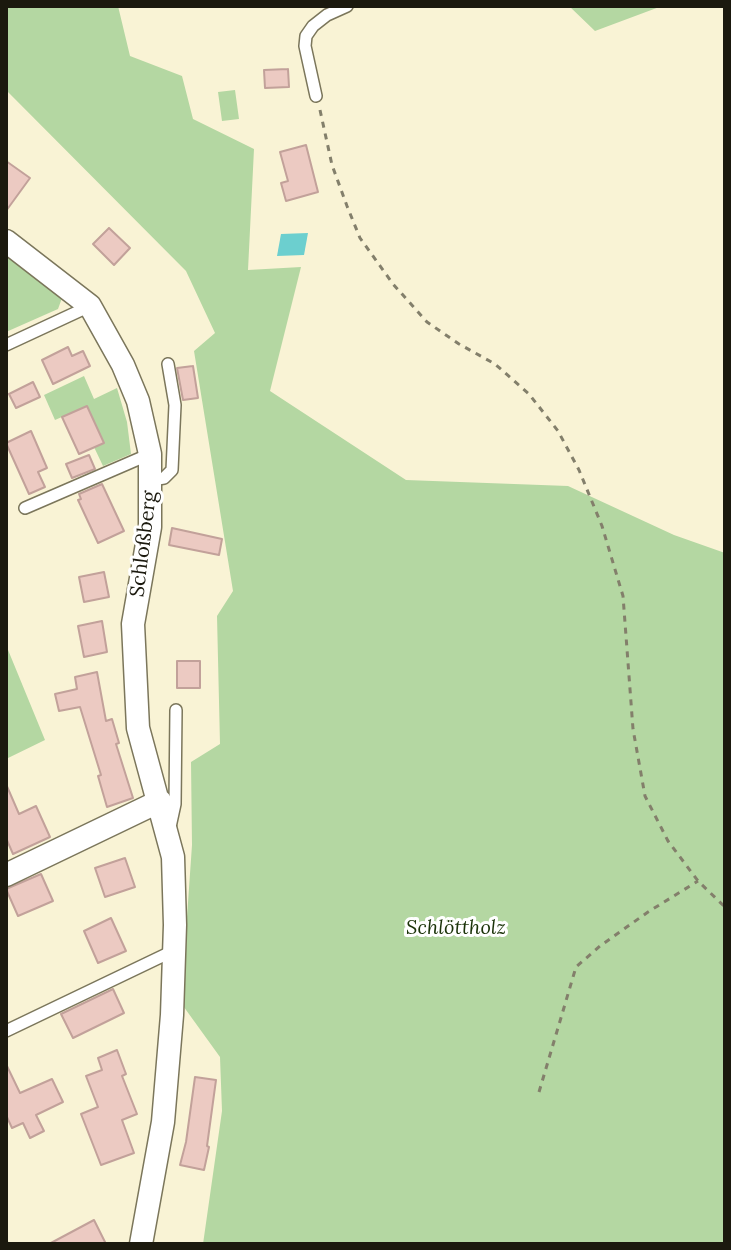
<!DOCTYPE html>
<html>
<head>
<meta charset="utf-8">
<style>
  body { margin:0 }
  #map { position:relative; width:731px; height:1250px; overflow:hidden; background:#f9f3d5; font-family:Lora,serif }
  canvas { display:block }
  .frame { position:absolute; inset:0; border:8px solid #1b190e; pointer-events:none }
</style>
</head>
<body>
<div id="map">
<canvas width="731" height="1250"></canvas>
<div class="frame"></div>
</div>
<script>
const g = document.querySelector('canvas').getContext('2d');
g.lineJoin = 'round';
function paint(path, color) { g.fillStyle = color; g.fill(path, 'evenodd'); }
const toPath = rows => new Path2D(rows.map(r => 'M' + r).join(''));
function strokePath(path, color, width, dash) { g.strokeStyle = color; g.lineWidth = width; g.lineCap = dash ? 'butt' : 'round'; g.setLineDash(dash || []); g.stroke(path); }
function write(font, color, halo, rows, align = 'center') {
  g.font = font + ' Lora,serif'; g.lineWidth = 6; g.setLineDash([]); g.textBaseline = 'middle'; g.strokeStyle = halo; g.fillStyle = color; for (const [text, x, y, turn = 0] of rows) {
    g.save(); g.translate(x, y); g.rotate((+turn || 0) * Math.PI / 180); g.textAlign = isNaN(turn) ? turn : align; if (halo) g.strokeText(text, 0, 0); g.fillText(text, 0, 0); g.restore();
  }
}
const green = toPath([
  [6,6,118,6,130,56,182,76,193,119,254,149,248,270,301,267,270,391,406,480,568,486,674,535,725,553,725,1244,203,1244,222,1111,220,1057,181,1003,192,845,191,762,220,744,217,616,233,591,194,351,215,333,186,271,6,90],
  [569,6,662,6,595,31],
  [235,90,239,119,222,121,218,92],
  [6,251,62,298,58,309,6,332],
  [84,376,94,399,117,388,127,422,131,454,103,466,94,447,103,442,87,406,55,420,44,395],
  [6,645,45,740,6,759]
]);
const water = toPath([
  [308,233,304,255,277,256,281,234]
]);
const building = toPath([
  [288,69,289,87,265,88,264,70,288,69],
  [306,145,318,192,286,201,281,183,288,181,280,152,306,145],
  [6,161,30,178,6,211,6,161],
  [109,228,130,248,114,265,93,244,109,228],
  [68,347,72,356,83,351,90,366,53,384,42,360,68,347],
  [193,366,198,398,183,400,177,368,193,366],
  [33,382,40,397,16,408,9,394,33,382],
  [87,406,104,443,79,454,62,417,87,406],
  [31,431,47,468,38,472,45,487,29,494,6,443,31,431],
  [89,455,95,469,72,478,66,464,89,455],
  [102,484,124,531,98,543,78,500,81,499,79,494,102,484],
  [172,528,222,539,219,555,169,545,172,528],
  [104,572,109,597,84,602,79,577,104,572],
  [102,621,107,652,84,657,78,626,102,621],
  [177,661,200,661,200,688,177,688,177,661],
  [97,672,106,721,112,719,119,743,116,744,133,798,107,807,98,776,101,775,80,707,59,711,55,694,77,689,75,677,97,672],
  [6,784,19,814,36,806,50,837,13,854,6,838,6,784],
  [125,858,135,887,105,897,95,868,125,858],
  [41,874,53,901,18,916,6,889,41,874],
  [111,918,126,951,98,963,84,931,111,918],
  [113,989,124,1013,73,1038,61,1014,113,989],
  [117,1050,126,1074,122,1076,137,1114,122,1120,134,1153,101,1165,81,1114,98,1107,86,1076,102,1070,98,1058,117,1050],
  [6,1064,20,1093,52,1079,63,1102,36,1115,44,1131,30,1138,23,1123,12,1128,6,1115,6,1064],
  [195,1077,216,1080,207,1146,209,1147,204,1170,180,1165,186,1142,195,1077],
  [94,1220,106,1244,49,1244,94,1220]
]);
const path = toPath([
  [320,110,332,165,347,206,360,238,393,284,427,322,459,344,495,364,529,394,558,431,579,470,602,526,623,596,633,729,645,796,668,841,698,881,725,907],
  [539,1092,576,967,600,946,648,912,698,881],
  [6,1241,8,1244]
]);
const service = toPath([
  [316,96,305,46,306,36,313,26,327,15,347,6],
  [6,345,90,306],
  [152,480,164,478,172,470,175,405,168,364],
  [25,508,150,454],
  [170,827,175,804,176,710],
  [6,1031,173,951]
]);
const minor = toPath([
  [6,241,90,306,123,365,138,401,150,454,150,527,133,624,138,728,173,857,175,925,172,1015,163,1122,141,1244],
  [6,875,160,801]
]);
const streetNames = [
  ["Schloßberg",144,544,-83]
];
const parkNames = [
  ["Schlöttholz",456,928]
];
paint(green, '#b4d7a2');
paint(water, '#6ccfcf');
paint(building, '#eccac2');
strokePath(building, '#c2a19a', 2);
strokePath(service, '#7b765b', 14);
strokePath(minor, '#7b765b', 25);
strokePath(path, '#837f6b', 3, [6, 6]);
strokePath(service, '#fff', 11);
strokePath(minor, '#fff', 22);
write('20px', '#1b190e', '#fff', streetNames);
write('italic 20px', '#1a3308', '#fff', parkNames);
</script>
</body>
</html>
